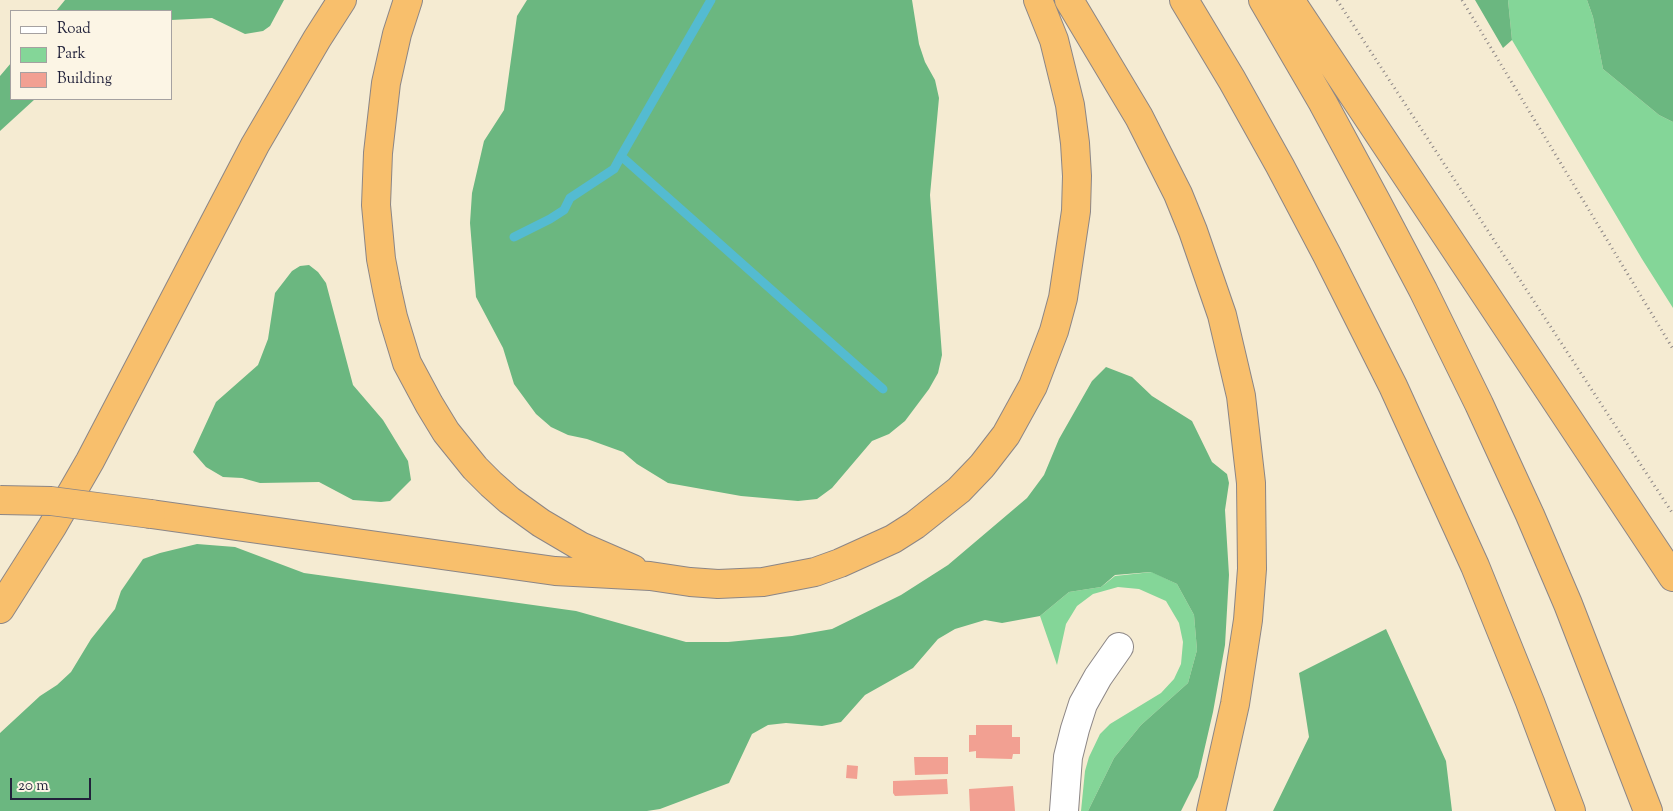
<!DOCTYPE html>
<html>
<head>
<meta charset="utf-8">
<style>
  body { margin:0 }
  #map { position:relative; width:1673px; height:811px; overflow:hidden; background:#f5ebd2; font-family:"Sorts Mill Goudy",serif }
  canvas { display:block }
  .legend { position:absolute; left:10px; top:10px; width:162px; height:90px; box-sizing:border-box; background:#fcf5e5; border:1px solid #a5a1a1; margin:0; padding:6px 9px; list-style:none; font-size:15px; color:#22223b }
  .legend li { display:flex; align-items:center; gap:10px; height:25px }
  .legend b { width:25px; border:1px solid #a5a1a1 }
  .scale { position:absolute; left:10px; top:778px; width:81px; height:22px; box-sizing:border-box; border:2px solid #22223b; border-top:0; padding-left:6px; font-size:15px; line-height:18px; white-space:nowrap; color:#22223b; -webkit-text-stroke:4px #fcf5e5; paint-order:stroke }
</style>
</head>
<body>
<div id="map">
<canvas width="1673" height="811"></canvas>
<ul class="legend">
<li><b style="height:6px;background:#fff"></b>Road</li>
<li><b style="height:14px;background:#84d698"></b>Park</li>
<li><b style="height:14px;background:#f2a092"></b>Building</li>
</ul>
<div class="scale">20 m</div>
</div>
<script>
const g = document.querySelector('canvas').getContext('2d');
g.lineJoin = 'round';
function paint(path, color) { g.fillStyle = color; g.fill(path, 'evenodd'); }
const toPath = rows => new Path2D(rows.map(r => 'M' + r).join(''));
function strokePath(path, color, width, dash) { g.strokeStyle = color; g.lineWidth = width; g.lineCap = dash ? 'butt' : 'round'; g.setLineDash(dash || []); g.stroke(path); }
const green = toPath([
  [1508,0,1587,0,1593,17,1603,69,1659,115,1673,122,1673,308,1642,259,1512,40],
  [1152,572,1177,584,1194,615,1197,650,1188,683,1141,725,1114,758,1088,811,1081,811,1085,771,1089,757,1100,734,1110,724,1161,693,1174,679,1181,664,1183,642,1179,623,1166,601,1139,589,1118,587,1093,594,1077,606,1066,624,1057,665,1040,616,1069,592,1101,587,1115,576]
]);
const forest = toPath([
  [65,0,284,0,270,26,263,31,245,34,212,18,171,20,171,11,56,11],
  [527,0,912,0,919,44,925,62,935,80,939,98,930,195,942,355,938,373,929,389,905,421,889,434,872,441,832,488,817,499,798,501,741,496,668,483,637,464,623,452,587,439,568,435,551,427,536,414,514,384,503,348,476,297,470,223,472,193,484,141,504,110,517,16],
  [1475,0,1508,0,1512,40,1503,48],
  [1587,0,1673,0,1673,122,1659,115,1603,69,1593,17],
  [11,63,11,99,35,99,0,131,0,76],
  [309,265,318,272,326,283,353,385,383,420,408,461,411,480,390,501,381,502,353,500,319,482,260,483,242,478,223,477,206,467,193,452,216,402,258,365,268,339,275,293,292,271,300,266],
  [1106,367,1132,377,1152,396,1192,421,1212,462,1227,474,1229,483,1225,510,1229,575,1225,645,1213,712,1198,777,1181,811,1088,811,1114,758,1141,725,1188,683,1197,650,1194,615,1177,584,1151,572,1115,575,1101,587,1069,592,1040,616,1002,623,985,620,955,629,938,639,913,668,865,695,841,722,822,726,786,723,768,725,752,734,729,783,660,809,647,811,0,811,0,733,40,696,57,685,71,672,91,639,115,609,121,591,143,559,160,553,197,544,235,547,304,573,576,611,686,642,728,642,792,636,832,629,901,595,948,565,1027,498,1044,475,1059,439,1092,381],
  [1386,629,1446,761,1452,811,1273,811,1309,737,1299,673]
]);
const stream = toPath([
  [711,0,621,156,883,389],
  [514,237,550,219,564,210,570,198,614,169,621,156]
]);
const building = toPath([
  [976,725,1012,725,1012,737,1020,737,1020,754,1013,754,1012,759,976,758,976,751,969,752,969,735,976,735],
  [914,757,948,757,948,774,915,775],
  [847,765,858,766,857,779,846,778],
  [947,779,948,794,895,796,893,793,893,781],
  [1013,786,1015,811,970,811,969,789]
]);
const path = toPath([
  [1337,0,1673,514],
  [1462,0,1673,349]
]);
const street = toPath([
  [1064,811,1068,757,1075,729,1083,704,1098,677,1119,647]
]);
const highway = toPath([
  [408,0,397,34,386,83,378,153,376,205,381,259,387,290,393,317,407,363,429,404,446,432,475,468,491,484,509,500,541,523,580,546,633,569],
  [1069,0,1139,117,1178,194,1193,231,1222,315,1241,396,1251,483,1252,569,1248,620,1235,704,1211,811],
  [1184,0,1232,80,1280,166,1327,255,1393,386,1475,566,1530,702,1571,811],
  [1263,0,1323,103,1377,203,1423,290,1479,404,1530,515,1568,604,1648,811],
  [1290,0,1673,577],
  [151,514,555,571,650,576,690,582,718,584,763,582,815,572,840,563,893,539,915,525,959,490,982,466,1006,435,1033,386,1054,331,1063,298,1076,211,1077,176,1075,143,1070,105,1054,40,1038,0],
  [0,609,52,527,90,461,255,145,317,39,342,0]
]);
const highwayBridge = toPath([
  [0,500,51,501,151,514]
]);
paint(green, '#84d698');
paint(forest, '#6bb780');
strokePath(stream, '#54bbd1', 9);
paint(building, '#f2a092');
strokePath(street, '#8c8686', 30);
strokePath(highway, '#8c8686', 30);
strokePath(path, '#8c8686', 3, [1, 4]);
strokePath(street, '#fff', 28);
strokePath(highway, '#f8bf6c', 28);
strokePath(highwayBridge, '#8c8686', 30, []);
strokePath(highwayBridge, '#f8bf6c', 28);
</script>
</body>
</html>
